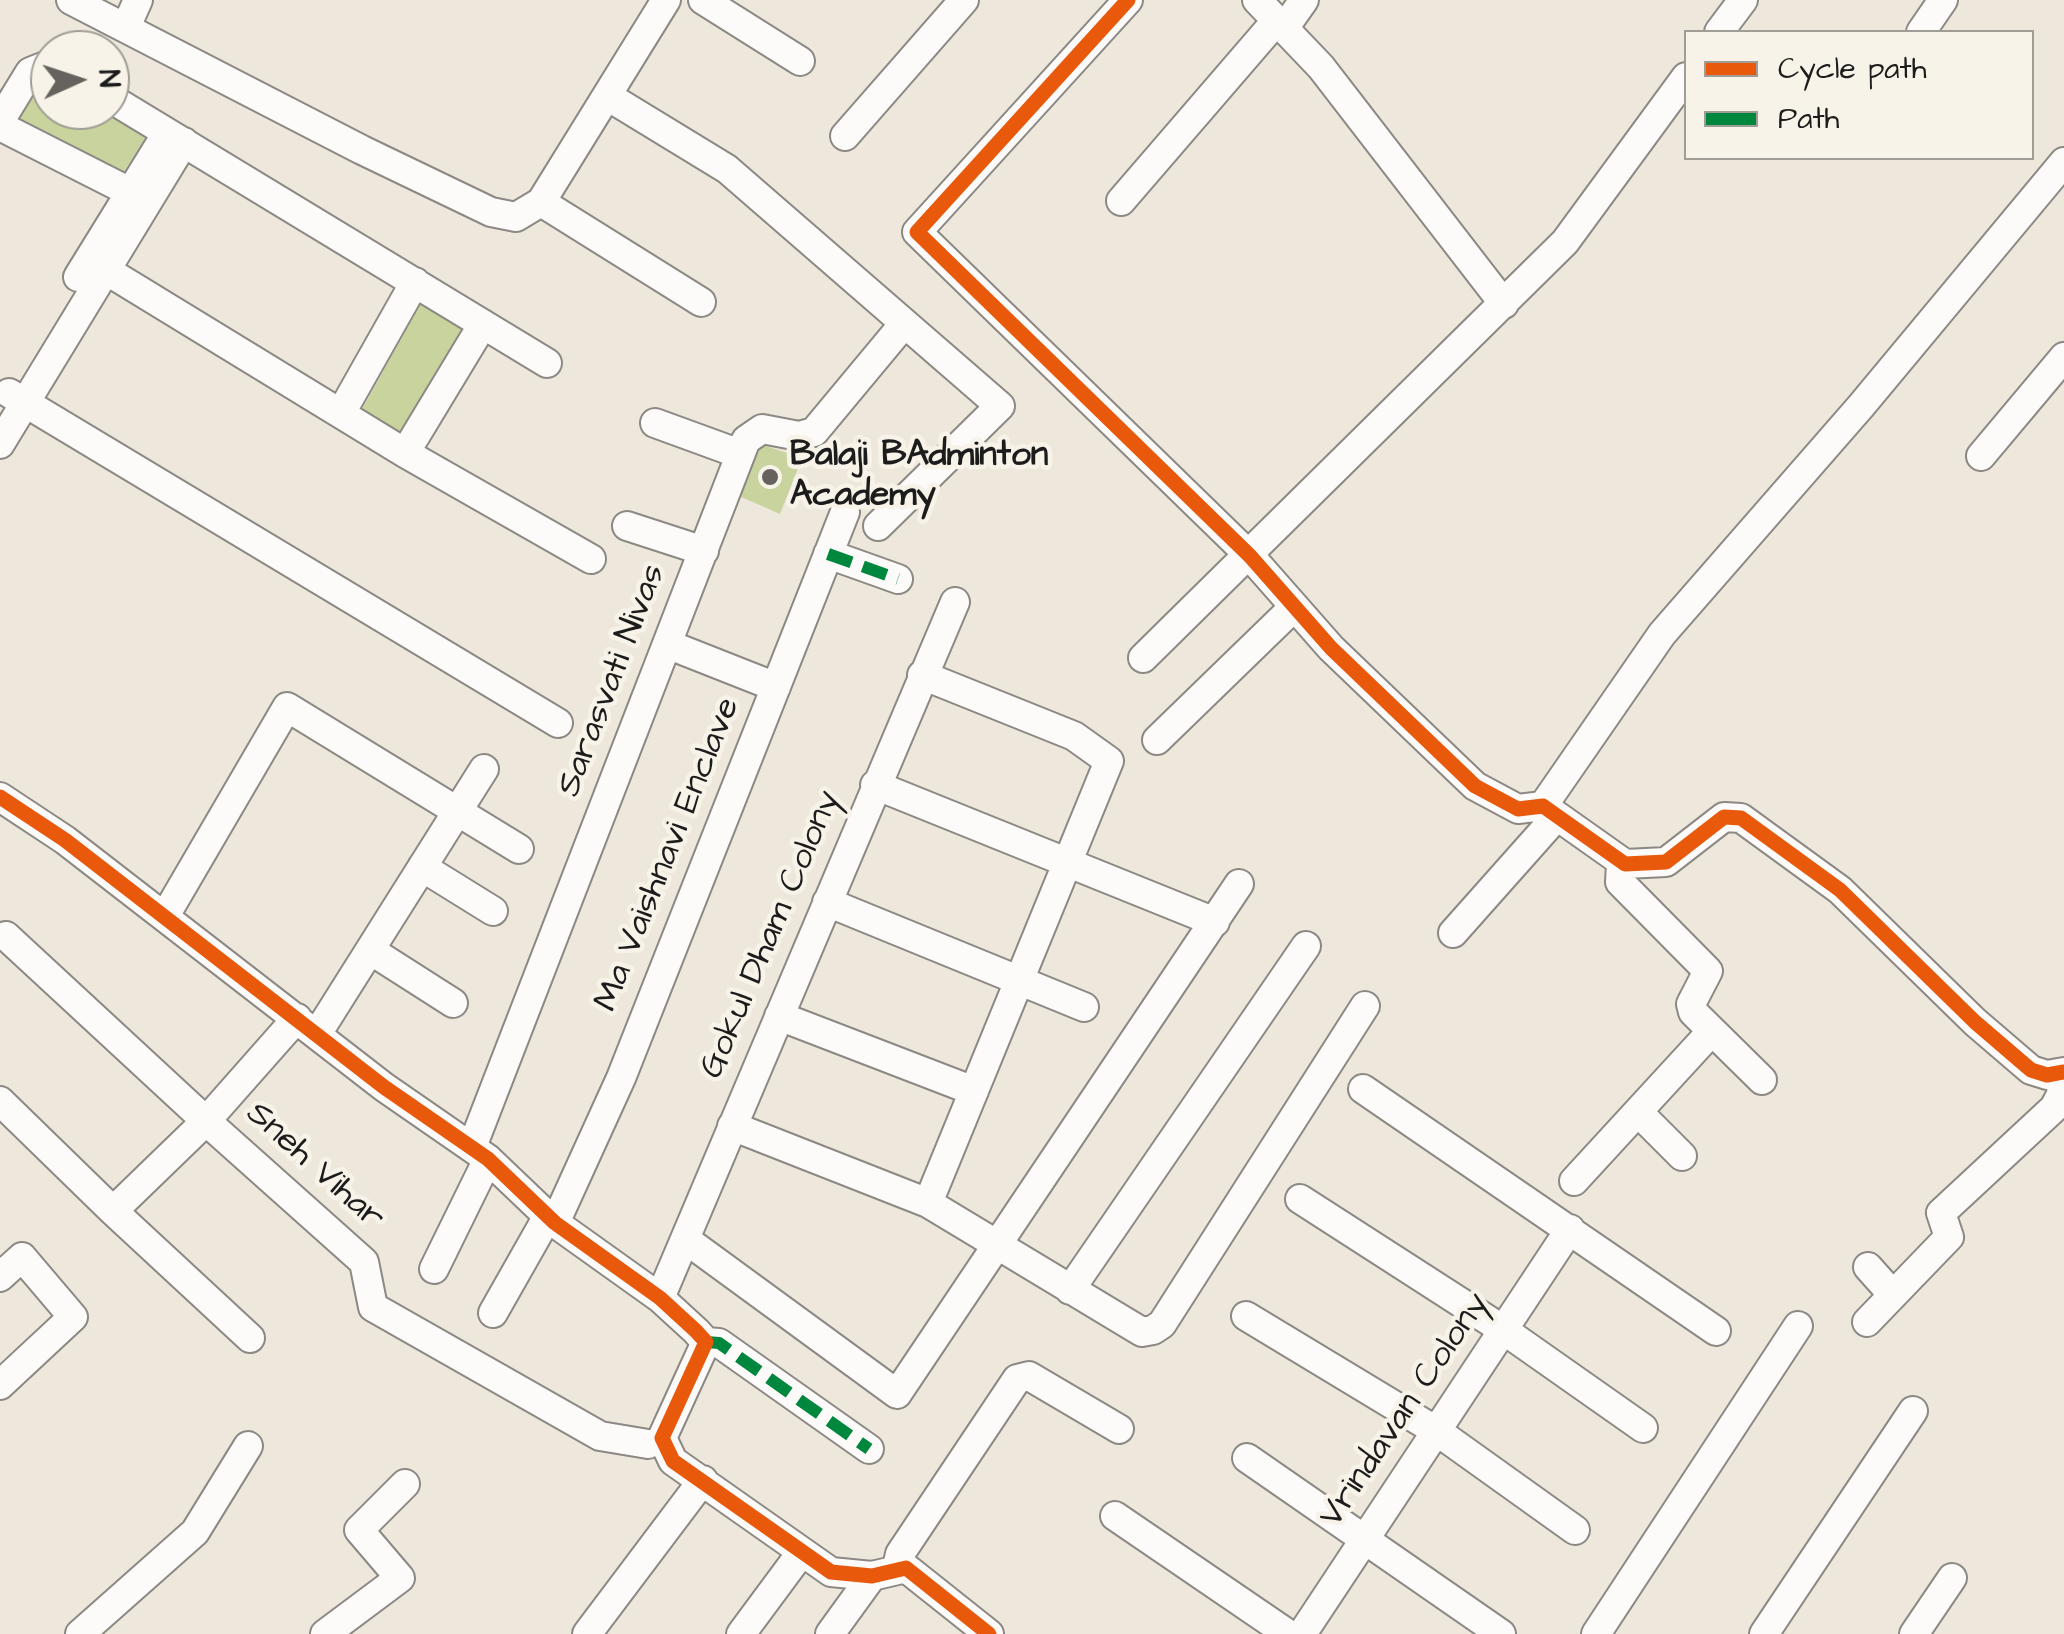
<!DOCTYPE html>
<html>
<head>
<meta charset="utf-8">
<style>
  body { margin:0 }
  #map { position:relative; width:2064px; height:1634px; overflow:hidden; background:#eee7dc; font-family:"Architects Daughter",sans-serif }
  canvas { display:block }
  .legend { position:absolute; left:1684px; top:30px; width:350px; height:130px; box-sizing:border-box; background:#f7f3e8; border:2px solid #9f9d96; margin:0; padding:12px 18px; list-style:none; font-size:30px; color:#1c1c1c }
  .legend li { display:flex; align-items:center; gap:20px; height:50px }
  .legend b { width:50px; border:2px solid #9f9d96 }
  .north { position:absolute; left:30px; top:30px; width:100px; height:100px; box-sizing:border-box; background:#f7f3e8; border:2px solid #9f9d96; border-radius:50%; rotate:87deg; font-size:28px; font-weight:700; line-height:40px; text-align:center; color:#1c1c1c }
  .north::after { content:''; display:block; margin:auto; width:35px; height:45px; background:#66635f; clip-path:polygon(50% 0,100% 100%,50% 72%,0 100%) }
</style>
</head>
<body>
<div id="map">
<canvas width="2064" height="1634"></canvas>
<ul class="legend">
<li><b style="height:12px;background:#e8590c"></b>Cycle path</li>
<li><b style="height:12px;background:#00873e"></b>Path</li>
</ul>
<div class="north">N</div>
</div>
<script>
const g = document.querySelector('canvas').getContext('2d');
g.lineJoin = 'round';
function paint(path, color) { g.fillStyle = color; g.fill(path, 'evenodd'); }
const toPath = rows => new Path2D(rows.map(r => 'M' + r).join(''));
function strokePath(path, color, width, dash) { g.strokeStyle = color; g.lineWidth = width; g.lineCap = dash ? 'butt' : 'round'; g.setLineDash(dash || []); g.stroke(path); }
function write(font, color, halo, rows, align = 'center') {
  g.font = font + ' "Architects Daughter",sans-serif'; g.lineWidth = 9; g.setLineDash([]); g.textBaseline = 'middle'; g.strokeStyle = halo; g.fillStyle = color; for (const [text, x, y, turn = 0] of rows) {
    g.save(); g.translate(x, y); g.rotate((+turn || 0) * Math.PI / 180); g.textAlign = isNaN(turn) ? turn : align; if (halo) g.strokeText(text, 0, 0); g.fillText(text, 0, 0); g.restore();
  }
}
const green = toPath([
  [41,75,50,80,50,110,103,110,147,135,119,179,16,118],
  [421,303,464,328,402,436,361,411],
  [760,444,802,458,780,514,739,496]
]);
const minor = toPath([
  [71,0,362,150,491,212,516,217,541,202,666,0],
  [703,0,800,61],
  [1128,0,917,232,1250,556,1331,648,1475,786,1518,809,1543,806,1625,864,1666,862,1724,817,1741,818,1840,890,1975,1022,2031,1070,2047,1075,2064,1072],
  [1257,0,1321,67,1504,304],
  [126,27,138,0],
  [1285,27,1304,0],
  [1719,32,1743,0],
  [1921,32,1943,0],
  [609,97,727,169,1000,406,878,526],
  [110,98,547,363],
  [0,121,30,72,50,64],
  [0,126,128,191],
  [845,136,964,0],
  [1121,201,1277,20],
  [541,202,701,302],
  [104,269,405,453,591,559],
  [78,277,167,133],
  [9,393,558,723],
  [341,413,415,282],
  [655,423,740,454],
  [0,444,184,142],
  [405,453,483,324],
  [1981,456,2064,357],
  [627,526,704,551],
  [828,554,898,579],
  [667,644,776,687],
  [1143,658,1565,242,1686,77],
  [922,675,1074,736,1109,761,928,1203],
  [1157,740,1293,608],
  [875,785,1215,922],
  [0,797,65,840,384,1087,488,1159,555,1223,660,1298,696,1331,706,1342,662,1438,673,1461,831,1572,872,1576,906,1568,989,1634],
  [1543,806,1662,634,1861,406,2064,162],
  [1621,863,1620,882,1708,971,1691,1004,1693,1012,1762,1080],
  [422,867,493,911],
  [827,902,1084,1007],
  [165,916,287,707,519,849],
  [1453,933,1557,816],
  [6,936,206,1121,297,1018],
  [370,950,453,1003],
  [779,1016,974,1091],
  [317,1034,484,769],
  [1363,1089,1716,1331],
  [0,1101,113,1211,206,1121,364,1262,373,1307,600,1436,648,1444],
  [1638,1112,1682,1156],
  [732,1126,928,1203,1132,1326,1142,1332,1153,1330,1162,1324,1365,1006],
  [472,1147,746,440,762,429,799,436,814,432,903,325],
  [1574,1181,1711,1032],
  [1300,1199,1505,1331,1643,1428],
  [113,1211,250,1338],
  [555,1223,621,1078,845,512],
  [685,1239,897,1394,1239,884],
  [1868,1267,1893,1295],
  [434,1269,488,1159],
  [0,1277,22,1257,73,1317,0,1385],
  [1070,1290,1306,946],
  [660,1298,955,602],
  [493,1313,548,1216],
  [1246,1316,1438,1432,1575,1530],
  [1867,1322,1949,1237,1941,1213,2054,1108,2062,1093,2059,1074],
  [706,1342,719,1343,869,1449],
  [1247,1458,1501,1634],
  [1115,1516,1288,1634],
  [897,1567,900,1554,1017,1379,1029,1376,1119,1429],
  [80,1634,195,1532,248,1446],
  [325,1634,400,1578,359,1530,405,1484],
  [587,1634,703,1480],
  [741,1634,801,1553],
  [830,1634,872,1576],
  [1302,1634,1570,1229],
  [1596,1634,1798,1326],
  [1764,1634,1913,1411],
  [1914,1634,1952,1578]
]);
const quiet = toPath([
  [828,554,898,579],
  [706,1342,719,1343,869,1449]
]);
const cycleway = toPath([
  [1128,0,917,232,1250,556,1331,648,1475,786,1518,809,1543,806,1625,864,1666,862,1724,817,1741,818,1840,890,1975,1022,2031,1070,2047,1075,2064,1072],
  [0,797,65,840,384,1087,488,1159,555,1223,660,1298,696,1331,706,1342,662,1438,673,1461,831,1572,872,1576,906,1568,989,1634]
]);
const markers = [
  [770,477,10,"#66635f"]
];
const poiNames = [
  ["Balaji BAdminton",790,457],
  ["Academy",790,497]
];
const streetNames = [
  ["Sarasvati Nivas",613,681,-69],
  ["Ma Vaishnavi Enclave",669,855,-68],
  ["Gokul Dham Colony",772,935,-67],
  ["Sneh Vihar",314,1167,42],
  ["Vrindavan Colony",1406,1411,-56]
];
paint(green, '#c8d39d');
strokePath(minor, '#8c8883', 32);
strokePath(minor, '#fcfbfa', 28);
strokePath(quiet, '#00873e', 12, [25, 12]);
strokePath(cycleway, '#e8590c', 15);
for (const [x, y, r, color] of markers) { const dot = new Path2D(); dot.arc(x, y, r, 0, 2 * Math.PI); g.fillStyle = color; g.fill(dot); strokePath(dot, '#f7f3e8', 4); }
write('bold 35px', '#1c1c1c', '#f7f3e8', poiNames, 'left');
write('35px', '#1c1c1c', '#f7f3e8', streetNames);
</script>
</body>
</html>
